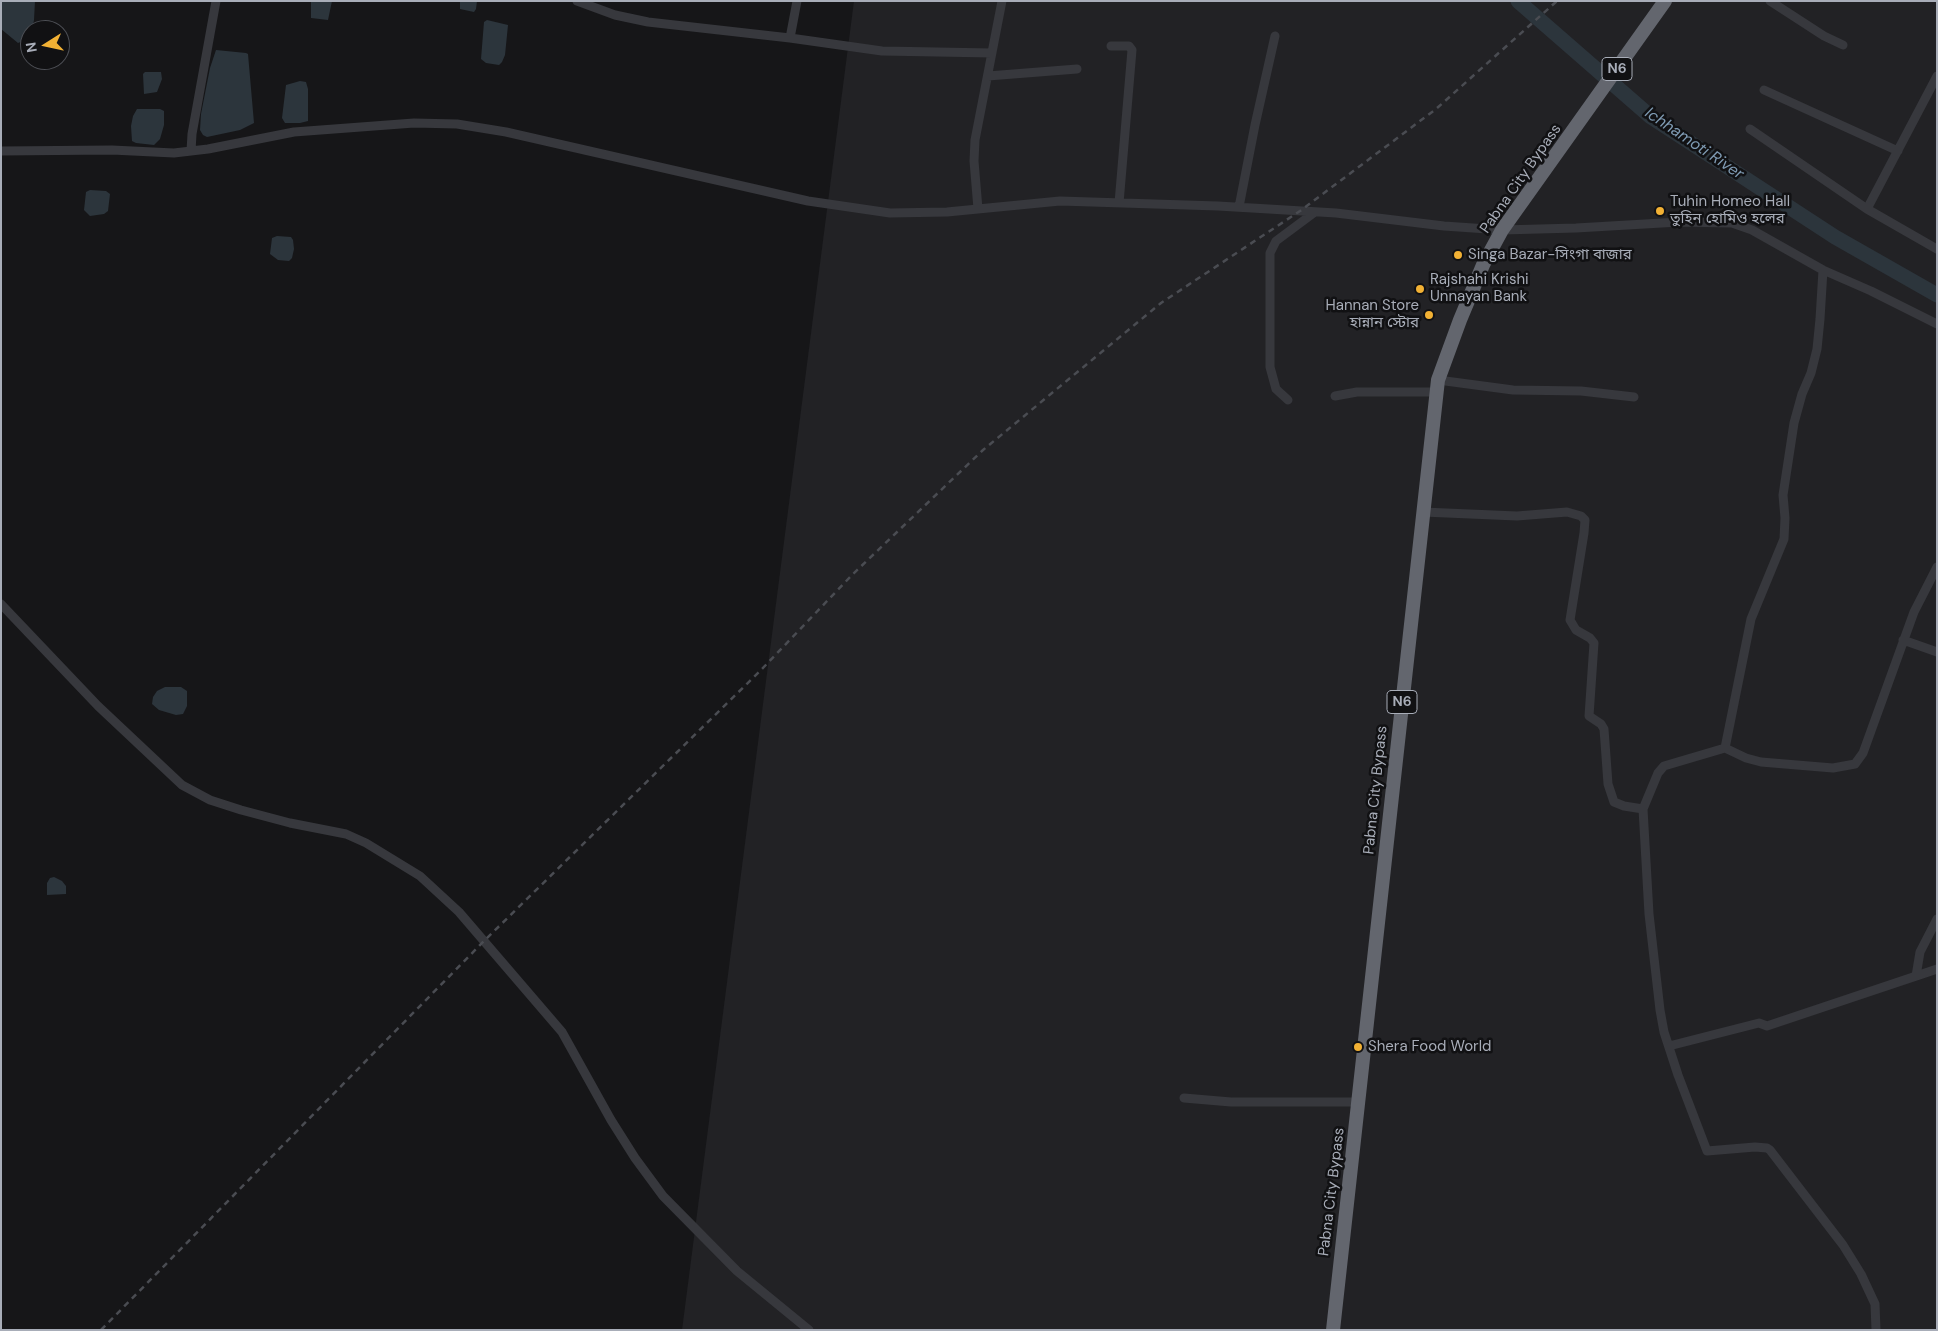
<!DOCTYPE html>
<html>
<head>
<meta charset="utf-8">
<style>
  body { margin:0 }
  #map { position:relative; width:1938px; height:1331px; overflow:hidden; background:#161618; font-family:"DM Sans",sans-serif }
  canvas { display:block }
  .frame { position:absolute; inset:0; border:2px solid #a8adb8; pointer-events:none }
  .north { position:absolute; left:20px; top:20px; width:50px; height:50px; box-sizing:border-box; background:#111113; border:1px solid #4d4f55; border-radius:50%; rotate:260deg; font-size:14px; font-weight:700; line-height:20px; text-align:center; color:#a8adb8 }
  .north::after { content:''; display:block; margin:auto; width:18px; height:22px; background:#f2b134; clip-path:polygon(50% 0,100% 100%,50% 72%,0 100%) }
</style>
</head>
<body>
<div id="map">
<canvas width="1938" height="1331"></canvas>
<div class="frame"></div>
<div class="north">N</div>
</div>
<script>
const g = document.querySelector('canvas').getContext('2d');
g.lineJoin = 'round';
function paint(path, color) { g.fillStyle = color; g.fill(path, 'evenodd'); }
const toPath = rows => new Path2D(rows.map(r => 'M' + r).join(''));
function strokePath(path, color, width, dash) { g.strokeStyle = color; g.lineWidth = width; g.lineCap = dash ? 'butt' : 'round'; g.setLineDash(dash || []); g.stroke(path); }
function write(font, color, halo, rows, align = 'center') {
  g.font = font + ' "DM Sans","Noto Sans Bengali",sans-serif'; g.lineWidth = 5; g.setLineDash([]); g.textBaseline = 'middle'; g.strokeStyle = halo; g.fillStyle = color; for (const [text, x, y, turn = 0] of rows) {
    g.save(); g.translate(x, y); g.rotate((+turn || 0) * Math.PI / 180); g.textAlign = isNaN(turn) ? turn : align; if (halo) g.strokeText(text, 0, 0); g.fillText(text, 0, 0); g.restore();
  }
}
const built = toPath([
  [854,1,1937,1,1937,1330,682,1330]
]);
const water = toPath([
  [1,1,35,1,34,20,32,30,30,30,30,38,18,43,1,29],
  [311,1,332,1,328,20,311,18],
  [460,1,477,1,476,9,474,12,460,9],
  [487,20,508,25,505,55,502,62,499,65,486,63,481,59,484,22],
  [216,50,246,53,248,54,254,123,240,130,207,137,203,135,200,130,201,114,210,68],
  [145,72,161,72,162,79,157,92,144,94,143,74],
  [300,81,306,82,308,89,308,121,300,123,285,123,282,118,286,85],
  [137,109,160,109,164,111,164,125,160,139,154,145,136,143,132,141,131,126,133,116],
  [90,190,106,191,110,194,108,211,104,214,90,216,84,210,86,192],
  [277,236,291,237,293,240,294,249,292,258,289,261,278,260,270,254,272,238],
  [165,687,181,687,187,691,187,706,183,714,176,715,159,710,152,704,153,697,157,691],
  [54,877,62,881,66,886,66,894,47,895,47,883,50,878]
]);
const river = toPath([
  [1518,1,1651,117,1835,237,1937,295]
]);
const minor = toPath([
  [577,1,615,15,648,22,790,38,882,51,992,53],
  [1770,1,1824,36,1843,45],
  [790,38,797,1],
  [1111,46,1129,46,1132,50,1119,203],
  [988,76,1077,69],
  [1764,90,1898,151],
  [1750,129,1867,209,1937,249],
  [1,151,112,150,174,153,208,149,294,132,414,123,457,124,506,132,808,201,890,213,947,212,1060,201,1218,206,1336,213,1444,226,1502,230,1576,228,1679,222,1732,223,1752,230,1823,270,1871,291,1937,324],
  [191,151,192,134,216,1],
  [1239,207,1255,125,1275,36],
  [978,209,974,161,975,140,1002,1],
  [1867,209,1937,76],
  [1438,380,1513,390,1581,391,1634,397],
  [1335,396,1357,392,1437,392],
  [1288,400,1276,389,1270,367,1270,253,1276,241,1315,212],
  [1423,512,1517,516,1567,512,1581,516,1585,520,1584,533,1570,620,1576,630,1590,638,1594,643,1589,716,1601,724,1604,729,1608,784,1614,802,1624,806,1643,809],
  [1,604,98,706,182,785,210,800,241,810,290,823,346,834,366,843,420,876,459,912,562,1032,611,1120,635,1158,663,1196,737,1271,809,1330],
  [1903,640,1937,652],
  [1725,748,1751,619,1784,539,1785,518,1783,495,1794,423,1802,394,1811,373,1817,349,1820,319,1823,270],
  [1916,976,1920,952,1937,919],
  [1669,1046,1759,1023,1767,1026,1937,969],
  [1184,1098,1231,1102,1359,1102],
  [1876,1330,1875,1304,1861,1274,1843,1245,1770,1150,1767,1148,1755,1147,1707,1151,1678,1075,1664,1032,1660,1010,1649,914,1643,809,1658,773,1664,766,1725,748,1746,758,1761,762,1833,768,1855,764,1863,753,1914,612,1937,567]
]);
const highway = toPath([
  [1333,1330,1438,380,1460,320,1483,265,1502,230,1665,1]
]);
const rail = toPath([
  [101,1330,485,940,760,671,853,574,983,450,1161,303,1300,211,1436,109,1557,1]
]);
const markers = [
  [1660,211,5,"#f2b134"],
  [1458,255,5,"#f2b134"],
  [1420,289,5,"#f2b134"],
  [1429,315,5,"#f2b134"],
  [1358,1047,5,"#f2b134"]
];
const shields = [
  [1617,69,30],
  [1402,702,30]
];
const shieldNames = [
  ["N6",1617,69],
  ["N6",1402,702]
];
const streetNames = [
  ["Pabna City Bypass",1521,179,-55],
  ["Pabna City Bypass",1376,790,-84],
  ["Pabna City Bypass",1332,1192,-83]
];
const poiNames = [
  ["Tuhin Homeo Hall",1670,202],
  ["তুহিন হোমিও হলের",1670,219],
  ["Singa Bazar-সিংগা বাজার",1468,255],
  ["Rajshahi Krishi",1430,280],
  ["Unnayan Bank",1430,297],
  ["Hannan Store",1419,306,"right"],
  ["হান্নান স্টোর",1419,323,"right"],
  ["Shera Food World",1368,1047]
];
const waterNames = [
  ["Ichhamoti River",1694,144,34]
];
paint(built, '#222225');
paint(water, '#2c353c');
strokePath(river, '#2c353c', 15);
strokePath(minor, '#37383d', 9);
strokePath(highway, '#63666e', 14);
strokePath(rail, '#4a4c52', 2.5, [6, 5]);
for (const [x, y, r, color] of markers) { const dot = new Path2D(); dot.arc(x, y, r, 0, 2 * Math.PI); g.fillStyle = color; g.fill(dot); strokePath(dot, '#111113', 2); }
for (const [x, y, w] of shields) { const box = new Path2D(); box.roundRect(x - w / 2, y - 11.5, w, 23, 4); g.fillStyle = '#111113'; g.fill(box); strokePath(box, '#a8adb8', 1); }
write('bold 14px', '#a8adb8', null, shieldNames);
write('15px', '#a8adb8', '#111113', streetNames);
write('15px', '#a8adb8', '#111113', poiNames, 'left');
write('italic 16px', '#7f9bb3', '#111113', waterNames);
</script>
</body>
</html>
